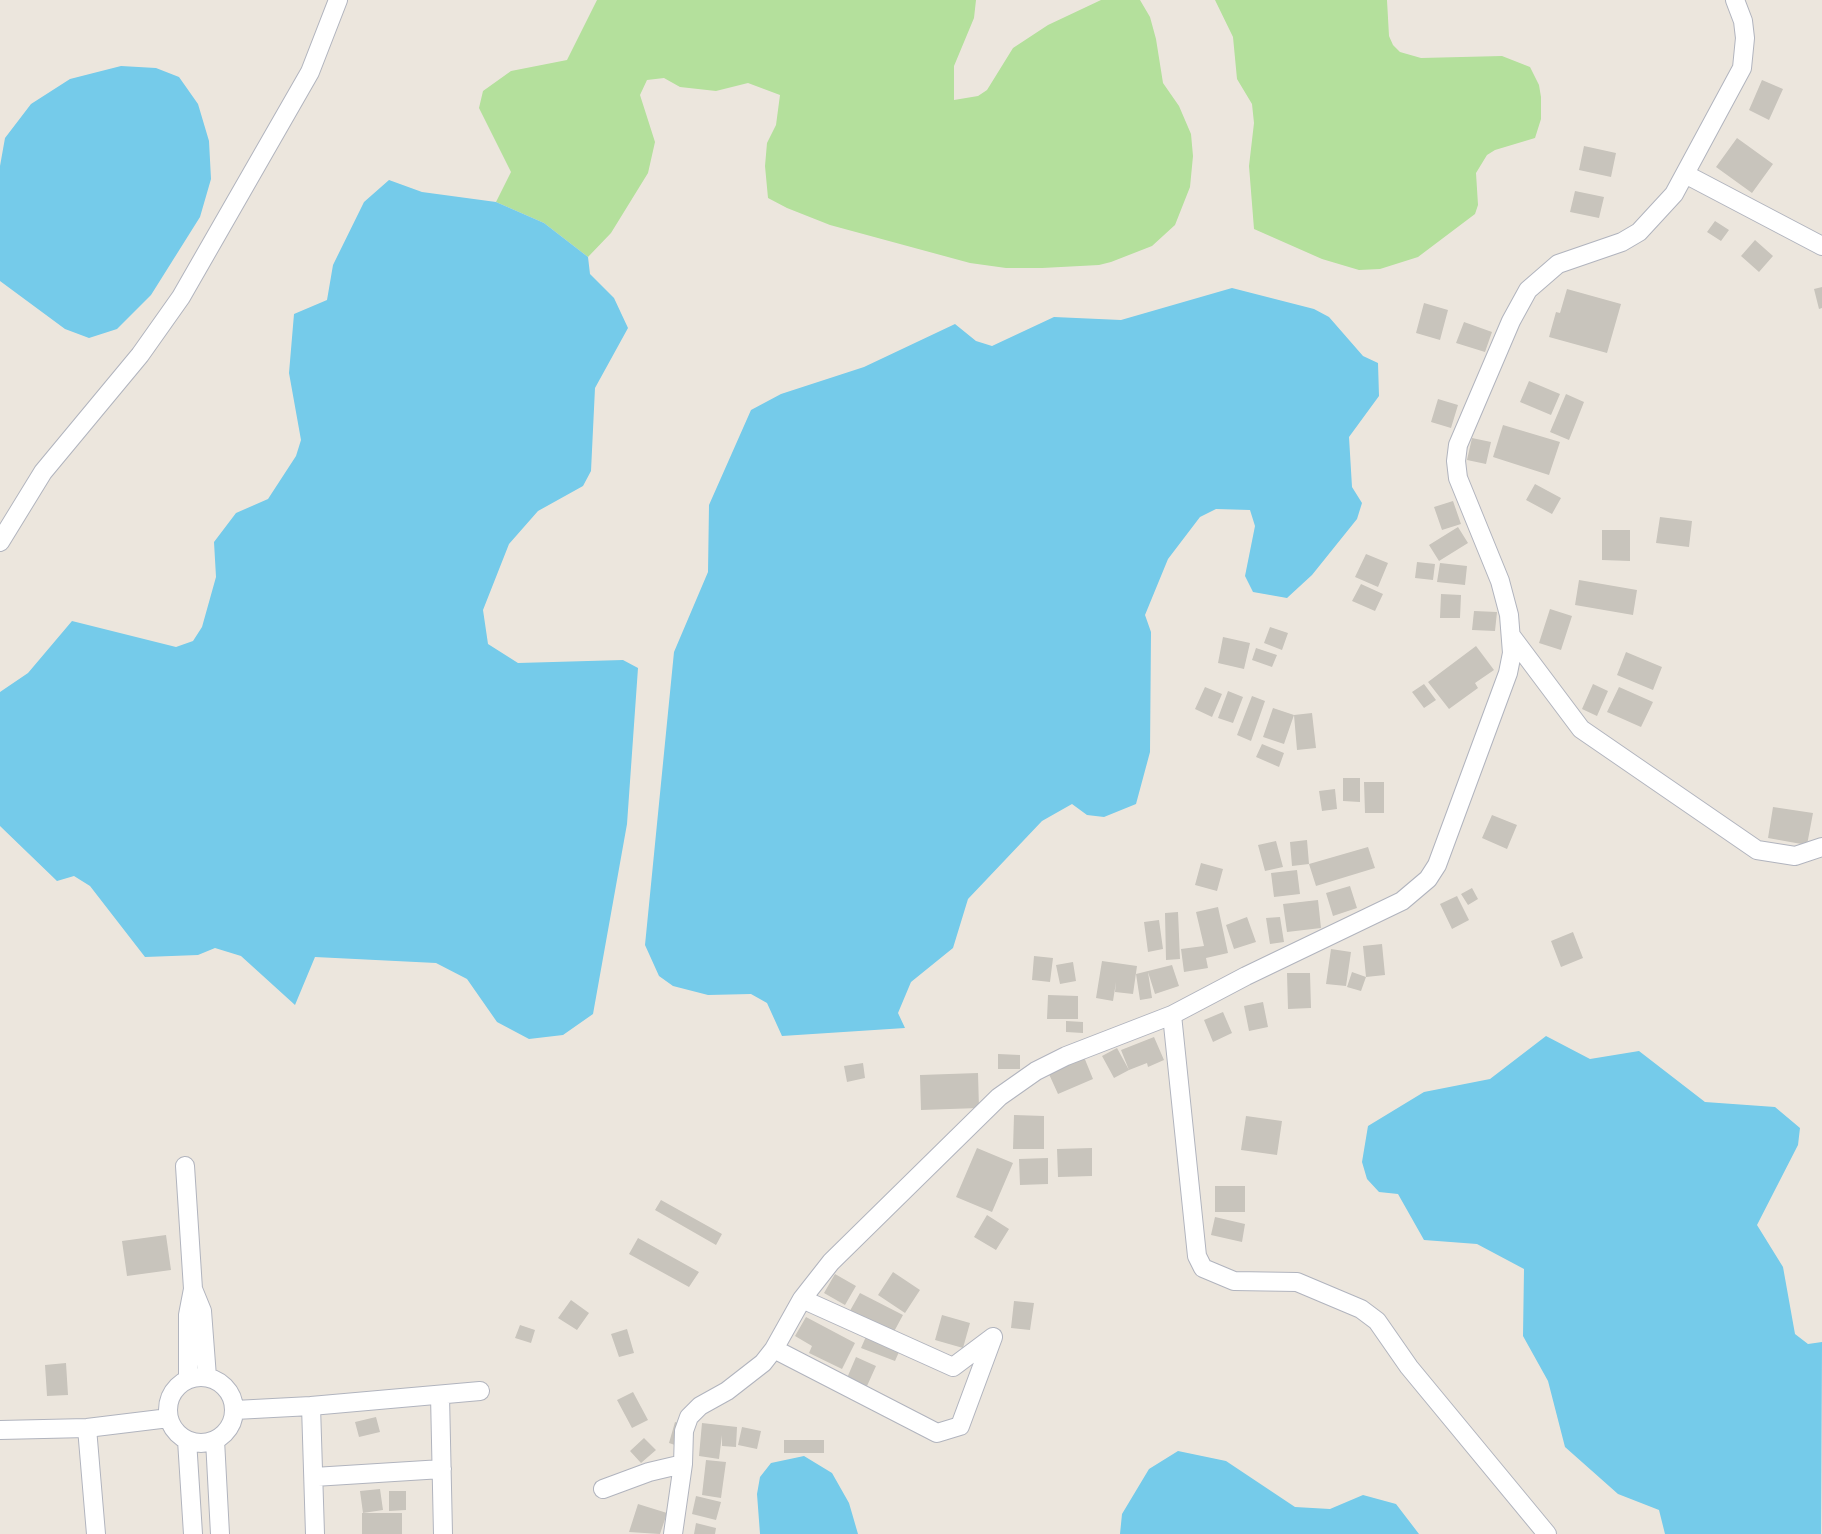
<!DOCTYPE html>
<html>
<head>
<meta charset="utf-8">
<style>
  body { margin:0 }
  canvas { display:block; background:#ece6dd }
</style>
</head>
<body>
<canvas width="1822" height="1534"></canvas>
<script>
const g = document.querySelector('canvas').getContext('2d');
g.lineJoin = 'round';
function paint(path, color) { g.fillStyle = color; g.fill(path, 'evenodd'); }
const toPath = rows => new Path2D(rows.map(r => 'M' + r).join(''));
function strokePath(path, color, width, dash) { g.strokeStyle = color; g.lineWidth = width; g.lineCap = dash ? 'butt' : 'round'; g.setLineDash(dash || []); g.stroke(path); }
const green = toPath([
  [597,0,976,0,974,18,954,66,954,100,978,96,987,90,1013,48,1048,25,1101,0,1140,0,1150,17,1156,39,1163,83,1179,106,1191,134,1193,156,1190,187,1175,225,1152,246,1111,262,1099,265,1042,268,1006,268,970,263,830,225,787,208,768,198,765,166,767,143,776,125,780,95,748,83,716,91,680,87,664,78,647,80,640,95,655,142,648,173,611,233,588,257,544,223,496,202,511,172,479,108,483,91,511,71,567,60],
  [1215,0,1387,0,1389,36,1393,45,1400,52,1421,58,1502,56,1530,67,1539,85,1541,97,1541,119,1535,138,1495,150,1487,155,1476,173,1478,205,1475,214,1418,257,1380,269,1359,270,1322,259,1254,229,1249,166,1254,123,1252,104,1237,79,1233,37]
]);
const water = toPath([
  [121,66,156,68,179,77,198,104,209,141,211,179,200,217,151,295,117,329,89,338,65,329,0,281,0,166,5,138,31,104,70,79],
  [389,180,422,192,496,202,544,223,588,257,590,274,614,298,628,328,595,388,591,471,583,486,538,511,509,544,483,610,488,644,518,663,623,660,638,668,627,824,593,1014,563,1035,529,1039,497,1022,467,979,436,963,315,957,295,1005,241,956,215,948,198,955,145,957,90,886,74,876,57,881,0,826,0,692,28,673,72,621,176,647,193,641,202,627,216,577,214,542,236,513,268,499,296,456,301,440,289,373,294,314,327,300,333,265,364,202],
  [1232,288,1314,309,1329,317,1363,356,1378,363,1379,396,1349,437,1352,487,1362,503,1357,519,1312,575,1287,598,1253,592,1245,576,1255,526,1250,510,1216,509,1200,517,1168,559,1145,615,1151,632,1150,752,1136,804,1104,817,1087,815,1072,804,1042,821,968,899,953,948,911,982,898,1013,905,1028,782,1036,767,1003,751,994,708,995,673,986,659,976,645,945,674,652,708,572,709,505,751,410,781,394,864,367,955,324,976,341,992,346,1054,317,1121,320],
  [1546,1036,1590,1059,1639,1051,1705,1102,1775,1107,1800,1128,1798,1145,1757,1225,1783,1267,1795,1334,1808,1344,1822,1342,1821,1534,1665,1534,1659,1510,1618,1494,1565,1447,1548,1381,1523,1336,1524,1269,1477,1244,1424,1240,1398,1194,1379,1192,1367,1179,1362,1162,1368,1126,1424,1092,1490,1079],
  [1178,1451,1226,1461,1295,1507,1330,1509,1363,1495,1396,1504,1419,1534,1120,1534,1122,1514,1149,1469],
  [804,1456,832,1473,849,1503,858,1534,760,1534,757,1494,760,1477,771,1463]
]);
const building = toPath([
  [1762,80,1783,89,1769,120,1749,110],
  [1737,138,1773,164,1752,193,1716,167],
  [1584,146,1616,153,1611,177,1579,170],
  [1575,191,1604,197,1599,218,1570,212],
  [1715,221,1729,230,1721,241,1707,232],
  [1755,240,1773,256,1759,272,1741,256],
  [1822,287,1822,308,1819,309,1814,289],
  [1567,289,1621,304,1607,353,1549,337,1556,312,1560,313],
  [1424,303,1448,310,1440,340,1416,333],
  [1464,322,1492,332,1485,352,1456,343],
  [1529,381,1560,394,1551,415,1520,402],
  [1566,394,1584,402,1569,440,1550,432],
  [1438,399,1458,405,1451,428,1431,422],
  [1503,425,1560,442,1549,475,1493,457],
  [1472,438,1491,442,1486,464,1467,460],
  [1535,484,1561,498,1552,514,1526,500],
  [1453,501,1461,524,1442,530,1434,507],
  [1660,517,1692,521,1689,547,1656,543],
  [1458,527,1468,543,1439,561,1429,545],
  [1602,530,1630,530,1630,561,1602,560],
  [1366,554,1388,563,1378,587,1355,577],
  [1417,562,1435,564,1433,580,1415,578],
  [1440,563,1467,566,1465,585,1437,582],
  [1579,580,1637,590,1633,615,1575,605],
  [1361,584,1383,594,1375,611,1352,601],
  [1441,594,1461,595,1460,618,1440,618],
  [1550,609,1572,616,1561,650,1539,643],
  [1474,611,1497,612,1495,631,1472,630],
  [1270,627,1288,633,1282,650,1264,643],
  [1223,637,1250,643,1244,669,1218,663],
  [1476,646,1494,670,1475,683,1478,688,1449,709,1428,682],
  [1256,648,1277,655,1272,667,1252,660],
  [1626,652,1662,667,1653,690,1617,675],
  [1424,684,1436,700,1424,708,1412,692],
  [1593,684,1608,691,1597,716,1582,709],
  [1205,687,1222,694,1212,717,1195,709],
  [1619,687,1653,702,1641,727,1607,712],
  [1228,691,1243,697,1233,723,1218,718],
  [1252,696,1265,701,1251,741,1237,735],
  [1273,708,1294,715,1284,744,1263,737],
  [1312,713,1316,748,1297,750,1294,715],
  [1262,744,1284,753,1279,767,1256,757],
  [1343,778,1360,778,1360,802,1343,801],
  [1364,782,1384,782,1384,813,1365,813],
  [1335,789,1337,809,1322,811,1319,791],
  [1773,807,1813,813,1807,845,1768,838],
  [1492,815,1517,825,1507,849,1482,838],
  [1307,840,1309,864,1292,866,1290,842],
  [1276,841,1283,867,1265,871,1258,845],
  [1368,847,1375,868,1316,886,1309,864],
  [1201,863,1223,869,1217,891,1195,885],
  [1297,870,1300,894,1274,897,1271,873],
  [1350,886,1357,908,1333,916,1326,893],
  [1472,888,1478,899,1468,905,1461,894],
  [1457,896,1469,920,1452,929,1440,904],
  [1318,900,1321,928,1287,932,1283,904],
  [1218,907,1228,953,1206,958,1208,968,1184,972,1181,949,1204,946,1196,912],
  [1178,912,1180,959,1166,960,1165,913],
  [1247,917,1256,942,1234,949,1226,925],
  [1280,917,1284,942,1270,944,1266,918],
  [1159,920,1163,949,1148,952,1144,922],
  [1573,932,1583,958,1561,967,1551,941],
  [1382,944,1385,975,1366,977,1363,946],
  [1331,949,1351,952,1346,986,1326,984],
  [1034,956,1053,958,1050,982,1032,980],
  [1102,961,1137,966,1133,994,1115,992,1116,982,1113,1001,1096,998],
  [1073,962,1076,981,1060,984,1056,965],
  [1172,965,1179,986,1155,994,1148,972,1152,998,1140,1000,1136,974],
  [1352,972,1366,977,1361,991,1347,987],
  [1287,973,1310,973,1311,1008,1288,1009],
  [1048,995,1078,996,1078,1019,1047,1019],
  [1263,1002,1268,1027,1249,1031,1244,1006],
  [1223,1012,1232,1033,1213,1042,1204,1020],
  [1066,1021,1083,1022,1083,1033,1066,1032],
  [1154,1037,1164,1060,1148,1067,1147,1063,1129,1070,1121,1050],
  [1117,1048,1129,1070,1114,1078,1102,1056],
  [998,1054,1020,1055,1020,1069,998,1069],
  [1084,1057,1093,1079,1058,1094,1048,1072],
  [863,1063,865,1078,847,1082,844,1066],
  [978,1073,979,1108,921,1110,920,1075],
  [1014,1115,1044,1116,1044,1149,1013,1149],
  [1246,1116,1282,1121,1277,1155,1241,1150],
  [977,1148,1013,1163,992,1212,956,1197],
  [1092,1148,1092,1176,1058,1177,1057,1149],
  [1048,1158,1048,1184,1020,1185,1019,1159],
  [1215,1186,1245,1186,1245,1212,1215,1212],
  [661,1200,722,1234,716,1245,655,1210],
  [987,1215,1009,1229,996,1250,974,1237],
  [1215,1217,1245,1224,1242,1242,1211,1235],
  [166,1235,171,1270,127,1276,122,1241],
  [638,1238,699,1272,689,1287,629,1254],
  [893,1272,920,1290,905,1313,878,1295],
  [835,1274,856,1286,845,1305,824,1293],
  [860,1293,903,1315,890,1339,847,1316],
  [571,1300,589,1313,577,1330,558,1318],
  [1014,1301,1034,1303,1030,1330,1011,1328],
  [942,1315,970,1323,963,1348,935,1340],
  [806,1317,855,1343,842,1369,809,1353,812,1346,795,1336],
  [520,1325,535,1330,531,1343,515,1338],
  [627,1329,634,1353,619,1357,611,1334],
  [868,1332,902,1345,895,1361,861,1348],
  [856,1357,876,1366,867,1386,847,1378],
  [66,1363,68,1395,47,1396,45,1365],
  [633,1392,648,1420,632,1428,617,1400],
  [376,1417,380,1432,359,1437,355,1422],
  [675,1422,684,1425,678,1446,669,1443],
  [702,1423,737,1427,736,1447,722,1446,722,1435,719,1459,699,1456],
  [742,1427,761,1431,757,1449,738,1445],
  [644,1438,656,1450,641,1463,630,1451],
  [784,1440,824,1440,824,1453,784,1453],
  [706,1460,726,1462,721,1498,702,1495],
  [380,1489,383,1510,363,1513,360,1491],
  [389,1491,406,1491,406,1510,389,1511],
  [696,1496,721,1502,716,1520,692,1514],
  [638,1504,667,1513,660,1534,629,1532],
  [362,1513,402,1513,402,1534,362,1534],
  [696,1523,716,1528,715,1534,694,1534]
]);
const minor = toPath([
  [1685,174,1822,246],
  [0,542,43,472,140,355,181,297,310,72,338,0],
  [1512,637,1581,729,1757,850,1795,856,1822,847],
  [1172,1015,1197,1256,1203,1268,1234,1281,1297,1282,1361,1309,1377,1321,1409,1367,1547,1534],
  [185,1166,193,1289,188,1315,188,1379],
  [193,1289,202,1311,207,1377],
  [802,1299,953,1367,993,1337],
  [774,1349,937,1433,960,1426,993,1337],
  '168 1410a33 33 0 1 1 66 0a33 33 0 1 1-66 0Z',
  [440,1395,443,1534],
  [311,1406,480,1391],
  [235,1410,311,1406,315,1534],
  [87,1428,96,1534],
  [0,1430,87,1428,169,1418],
  [187,1440,193,1534],
  [215,1440,220,1534],
  [314,1477,442,1469],
  [603,1489,649,1472,683,1464],
  [673,1534,683,1464,684,1431,689,1417,700,1406,727,1391,763,1363,774,1349,802,1299,831,1262,999,1097,1036,1071,1066,1056,1172,1015,1246,976,1402,901,1428,879,1437,865,1508,673,1512,653,1509,615,1500,581,1458,478,1456,461,1458,445,1511,321,1528,290,1558,264,1622,242,1639,232,1674,194,1742,68,1745,38,1743,21,1735,0]
]);
paint(green, '#b4e09c');
paint(water, '#75cbea');
paint(building, '#c8c4bc');
strokePath(minor, '#b1b4be', 20);
strokePath(minor, '#fff', 18);
</script>
</body>
</html>
